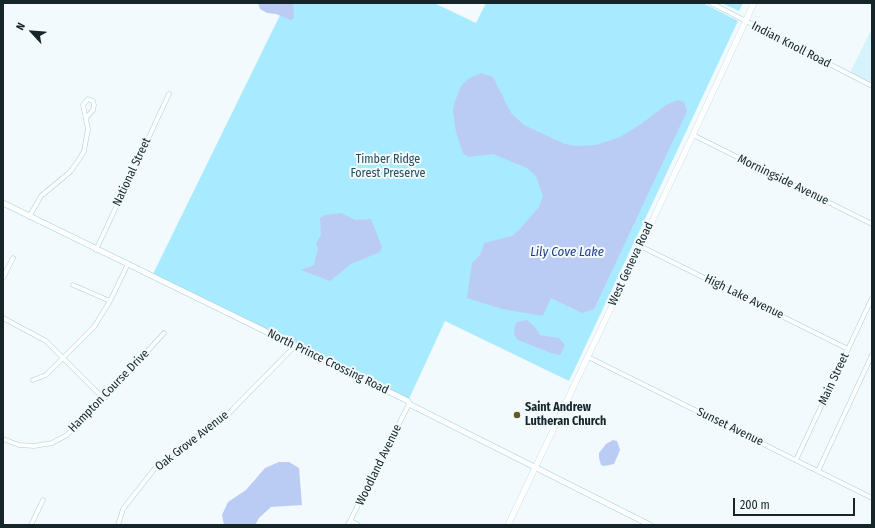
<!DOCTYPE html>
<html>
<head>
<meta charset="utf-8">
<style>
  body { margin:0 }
  #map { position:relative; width:875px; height:528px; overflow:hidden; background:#f2fafd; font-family:"Fira Sans Condensed",sans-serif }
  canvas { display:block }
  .frame { position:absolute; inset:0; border:4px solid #15252a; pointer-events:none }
  .north { position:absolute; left:12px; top:12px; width:40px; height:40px; -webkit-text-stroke:3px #f2fafd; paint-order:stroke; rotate:296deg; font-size:11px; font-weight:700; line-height:16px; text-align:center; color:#15252a }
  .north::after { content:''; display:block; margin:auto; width:14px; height:18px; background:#15252a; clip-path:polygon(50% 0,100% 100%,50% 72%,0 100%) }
  .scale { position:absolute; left:733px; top:498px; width:122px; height:18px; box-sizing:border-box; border:2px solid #15252a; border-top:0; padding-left:5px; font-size:12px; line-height:14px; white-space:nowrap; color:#15252a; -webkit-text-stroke:3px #f2fafd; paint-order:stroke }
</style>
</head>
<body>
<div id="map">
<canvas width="875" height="528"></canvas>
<div class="frame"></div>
<div class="north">N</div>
<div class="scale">200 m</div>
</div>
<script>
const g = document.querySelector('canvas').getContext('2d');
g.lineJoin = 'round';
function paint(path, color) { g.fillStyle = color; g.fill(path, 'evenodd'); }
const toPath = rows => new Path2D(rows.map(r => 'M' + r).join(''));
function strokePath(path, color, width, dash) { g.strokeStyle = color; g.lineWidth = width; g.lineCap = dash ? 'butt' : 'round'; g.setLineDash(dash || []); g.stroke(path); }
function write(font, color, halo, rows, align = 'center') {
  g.font = font + ' "Fira Sans Condensed",sans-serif'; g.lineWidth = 4; g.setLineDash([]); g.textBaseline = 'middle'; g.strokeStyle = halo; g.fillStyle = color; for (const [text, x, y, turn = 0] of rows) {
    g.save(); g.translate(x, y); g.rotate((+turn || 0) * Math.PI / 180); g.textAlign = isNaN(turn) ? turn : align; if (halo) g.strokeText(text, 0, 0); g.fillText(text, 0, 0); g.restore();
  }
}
const built = toPath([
  [872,28,872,84,850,73]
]);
const green = toPath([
  [286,3,434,3,476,23,486,3,703,3,738,21,569,381,445,321,408,401,152,276],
  [722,3,743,3,739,11]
]);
const water = toPath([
  [258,3,293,3,294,18,291,20,276,14,267,13,260,9],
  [481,73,493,77,511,113,524,125,565,144,577,146,596,145,620,137,641,124,666,105,678,100,684,102,687,111,594,309,582,313,551,298,543,316,502,309,467,298,472,263,480,255,484,243,512,236,520,229,539,207,543,196,536,176,527,168,493,154,469,157,463,153,456,132,453,112,454,104,461,86,468,79],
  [341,213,355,220,371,219,382,247,380,252,351,264,330,281,301,270,314,265,318,248,316,243,321,235,320,218,325,215],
  [527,320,535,327,540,335,559,338,565,345,560,355,551,353,518,340,514,334,515,325,517,322],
  [613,440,617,441,620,450,614,464,604,466,601,465,599,458,599,453,606,444],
  [279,462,289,462,299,468,302,505,271,507,259,518,255,525,224,525,222,515,228,502,246,490,265,468]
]);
const minor = toPath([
  [711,3,872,86],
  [693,135,872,224],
  [29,217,41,196,70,172,80,158,84,151,88,129,83,105,88,99,93,101,94,105,93,110,86,118],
  [640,246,848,349],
  [96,250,169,94],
  [3,278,13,258],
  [73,285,110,301],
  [3,318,46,341,104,399],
  [588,357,872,498],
  [33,380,46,375,94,327,110,301,128,264],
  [3,439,19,445,34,446,52,443,67,435,104,399,164,333],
  [796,460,872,298],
  [818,471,872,355],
  [351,521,358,525],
  [31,525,43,500],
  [118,525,123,509,156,467,228,414,294,347],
  [348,525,409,404]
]);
const tertiary = toPath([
  [3,203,408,401,409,404,650,525]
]);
const secondary = toPath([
  [508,525,693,135,754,3]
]);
const markers = [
  [517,415,4,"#635926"]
];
const streetNames = [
  ["Indian Knoll Road",791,45,27],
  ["National Street",132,172,-65],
  ["Morningside Avenue",783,180,26],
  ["West Geneva Road",631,264,-65],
  ["High Lake Avenue",744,297,26],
  ["North Prince Crossing Road",328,362,26],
  ["Main Street",834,379,-65],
  ["Hampton Course Drive",109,391,-46],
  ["Sunset Avenue",730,427,26],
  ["Oak Grove Avenue",192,441,-38],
  ["Woodland Avenue",379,465,-64]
];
const parkNames = [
  ["Timber Ridge",388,160],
  ["Forest Preserve",388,174]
];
const poiNames = [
  ["Saint Andrew",525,408],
  ["Lutheran Church",525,422]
];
const waterNames = [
  ["Lily Cove Lake",567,252]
];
paint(built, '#d5f3fc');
paint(green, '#a8eaff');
paint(water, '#bbccf4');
strokePath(minor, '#a7cfdc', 5);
strokePath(tertiary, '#a7cfdc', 6);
strokePath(secondary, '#a7cfdc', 6);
strokePath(minor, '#fff', 4);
strokePath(tertiary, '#fff', 5);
strokePath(secondary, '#fff', 5.5);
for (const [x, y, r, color] of markers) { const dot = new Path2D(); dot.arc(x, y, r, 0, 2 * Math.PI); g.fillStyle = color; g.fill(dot); strokePath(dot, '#f2fafd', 1.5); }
write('12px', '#15252a', '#f2fafd', streetNames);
write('12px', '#25505c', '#f2fafd', parkNames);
write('bold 12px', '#15252a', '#f2fafd', poiNames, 'left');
write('italic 13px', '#253c87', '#f2fafd', waterNames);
</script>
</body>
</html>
